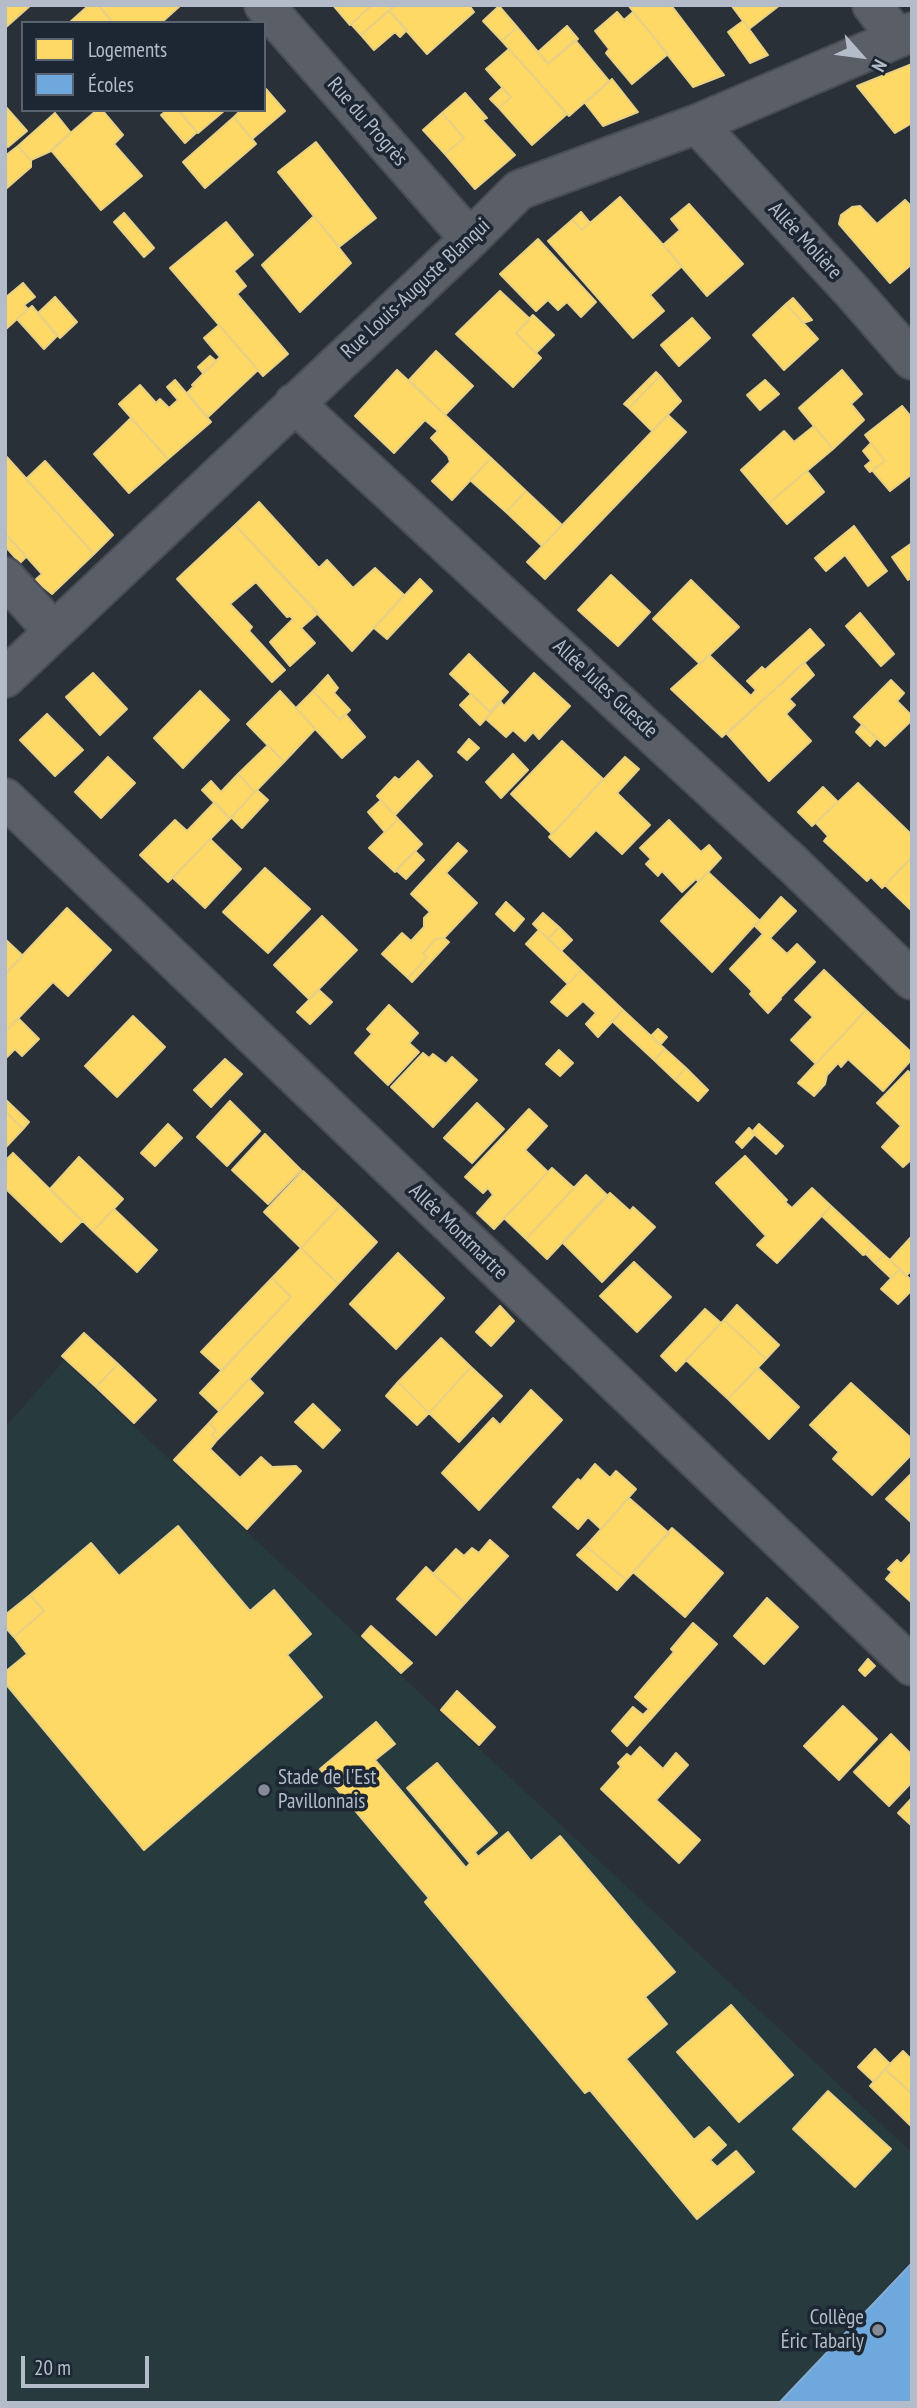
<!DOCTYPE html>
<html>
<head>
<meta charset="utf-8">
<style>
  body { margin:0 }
  #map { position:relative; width:917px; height:2408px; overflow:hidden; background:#2a3038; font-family:"PT Sans Narrow",sans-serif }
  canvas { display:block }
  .frame { position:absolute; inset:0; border:7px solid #b4bcc9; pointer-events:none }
  .legend { position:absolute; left:21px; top:21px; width:245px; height:91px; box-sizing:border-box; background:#1d2633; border:2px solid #59626f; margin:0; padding:9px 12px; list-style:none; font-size:21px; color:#b4bcc9 }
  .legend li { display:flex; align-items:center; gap:14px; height:35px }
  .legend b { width:35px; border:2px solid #59626f }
  .north { position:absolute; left:826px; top:21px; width:70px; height:70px; -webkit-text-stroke:5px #1d2633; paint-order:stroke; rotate:118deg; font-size:19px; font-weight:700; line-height:28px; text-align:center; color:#b4bcc9 }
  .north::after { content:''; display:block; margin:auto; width:24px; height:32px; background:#b4bcc9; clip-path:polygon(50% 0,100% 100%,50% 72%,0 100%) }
  .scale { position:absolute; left:21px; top:2356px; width:128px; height:32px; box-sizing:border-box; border:4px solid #b4bcc9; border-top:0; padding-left:9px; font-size:21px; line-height:24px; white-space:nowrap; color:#b4bcc9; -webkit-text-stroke:5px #1d2633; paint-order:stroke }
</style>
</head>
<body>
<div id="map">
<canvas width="917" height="2408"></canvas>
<div class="frame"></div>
<ul class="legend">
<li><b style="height:19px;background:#ffd966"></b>Logements</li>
<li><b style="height:19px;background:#6fa8dc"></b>Écoles</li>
</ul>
<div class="north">N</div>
<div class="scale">20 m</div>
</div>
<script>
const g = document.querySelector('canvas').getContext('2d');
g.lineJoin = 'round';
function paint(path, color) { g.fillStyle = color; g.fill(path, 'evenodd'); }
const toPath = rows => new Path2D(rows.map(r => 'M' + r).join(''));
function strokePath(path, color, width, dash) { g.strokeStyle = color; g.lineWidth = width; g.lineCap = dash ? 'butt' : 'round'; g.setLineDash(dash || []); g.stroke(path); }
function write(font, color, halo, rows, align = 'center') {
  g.font = font + ' "PT Sans Narrow",sans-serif'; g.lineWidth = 7; g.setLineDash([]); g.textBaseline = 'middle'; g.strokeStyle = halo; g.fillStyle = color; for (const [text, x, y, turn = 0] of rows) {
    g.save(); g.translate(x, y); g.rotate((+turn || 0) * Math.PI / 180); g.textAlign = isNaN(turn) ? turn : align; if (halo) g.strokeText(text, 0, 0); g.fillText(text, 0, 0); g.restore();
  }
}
const green = toPath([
  [64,1361,912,2153,912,2259,780,2403,5,2403,5,1427]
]);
const homes = toPath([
  [5,5,31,5,5,28,5,5],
  [89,5,98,5,111,20,108,23,69,23,89,5],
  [98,5,181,5,161,23,113,23,98,5],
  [333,5,372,5,350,25,333,5],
  [372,5,395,5,361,35,351,24,372,5],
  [395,5,469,5,474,12,427,54,389,11,395,5],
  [628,5,671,5,724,75,693,87,628,5],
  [731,5,780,5,749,29,731,5],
  [499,6,517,27,502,41,483,21,499,6],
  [389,11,407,30,400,37,395,32,374,50,361,35,389,11],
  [617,12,624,20,633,12,668,54,632,84,606,53,609,49,595,31,617,12],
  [743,21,749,29,768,55,750,63,728,32,743,21],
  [567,26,578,39,548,64,538,52,567,26],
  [517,27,548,64,575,40,609,81,569,116,502,41,517,27],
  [509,49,567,114,532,145,499,108,511,97,486,69,509,49],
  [912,64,912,123,895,133,857,86,912,64],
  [612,79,638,112,603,126,585,103,612,79],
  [502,88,511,97,499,108,490,99,502,88],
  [266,89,285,111,252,139,234,117,241,110,264,110,264,90,266,89],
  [465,93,487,118,482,120,515,155,475,189,445,154,464,138,442,113,465,93],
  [5,106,27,131,8,147,5,143,5,106],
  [97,110,102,110,123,135,114,144,142,176,101,210,51,150,97,110],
  [167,110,178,110,197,132,185,143,161,115,167,110],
  [178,110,225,110,198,133,178,110],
  [55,113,71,133,51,151,31,160,18,146,55,113],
  [442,113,464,138,445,154,423,130,442,113],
  [234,117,256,144,205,188,183,162,234,117],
  [316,142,376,218,339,247,278,172,316,142],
  [18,146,31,160,31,167,7,188,5,156,18,146],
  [620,197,682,266,650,295,664,311,633,338,548,241,572,220,582,230,620,197],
  [905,200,912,207,912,264,890,283,839,224,841,215,852,207,860,206,877,224,905,200],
  [689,204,743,264,707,296,663,245,680,230,671,219,689,204],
  [581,212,590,223,582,230,572,220,581,212],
  [124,213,154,248,144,257,114,222,124,213],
  [314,216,351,263,300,312,262,265,314,216],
  [226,222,253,255,234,271,246,286,237,294,288,354,263,376,170,268,226,222],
  [538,239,596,302,581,317,567,302,558,310,548,300,536,311,500,274,538,239],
  [23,283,35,297,24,305,28,309,5,330,5,298,23,283],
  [500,291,530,319,516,333,541,358,513,387,456,334,500,291],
  [55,297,77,322,60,338,38,313,55,297],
  [793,298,812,320,803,323,786,304,793,298],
  [786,304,818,339,784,370,753,335,786,304],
  [32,306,57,336,44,349,17,319,32,306],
  [533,315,554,335,536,353,516,333,533,315],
  [692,318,710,338,679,366,661,345,692,318],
  [219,325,258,370,208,417,187,393,194,386,192,385,220,357,204,338,219,325],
  [436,351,473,386,445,415,409,380,436,351],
  [210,356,216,361,203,373,198,367,210,356],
  [397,370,491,458,452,500,432,481,450,462,448,456,431,438,438,431,425,420,394,453,355,416,397,370],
  [842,370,862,394,851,404,864,420,833,449,799,408,842,370],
  [656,372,660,376,629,408,624,404,656,372],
  [660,376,681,401,652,431,629,408,660,376],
  [175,380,211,422,168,459,119,404,140,385,156,403,160,399,169,408,178,400,167,387,175,380],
  [765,380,779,394,760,410,747,395,765,380],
  [902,406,912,418,912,474,890,491,872,470,885,461,865,435,902,406],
  [668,415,686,432,545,579,527,562,668,415],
  [131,418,168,459,129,493,94,454,131,418],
  [814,426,833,449,769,503,741,470,784,431,794,442,814,426],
  [871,443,885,461,870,472,865,466,871,461,863,451,871,443],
  [5,455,94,554,52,594,35,580,42,574,5,533,5,455],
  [491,458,526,491,506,512,470,480,491,458],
  [45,461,113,535,94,554,26,479,45,461],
  [807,471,824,492,787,524,769,503,807,471],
  [526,491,562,525,542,546,506,512,526,491],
  [259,502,319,568,327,560,353,588,375,568,404,595,352,651,235,525,259,502],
  [235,525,318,613,301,628,315,643,290,666,270,642,293,619,290,616,287,617,256,582,230,604,252,627,249,631,285,670,272,682,177,579,235,525],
  [854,526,887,571,868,586,845,555,826,571,815,558,854,526],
  [5,533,26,557,20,563,5,546,5,533],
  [912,543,912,577,908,580,892,557,912,543],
  [611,575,650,612,618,646,578,610,611,575],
  [420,579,432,591,387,639,374,628,420,579],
  [691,580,739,627,700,664,653,619,691,580],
  [860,613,894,654,881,666,846,626,860,613],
  [810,629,824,645,722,737,671,689,709,655,751,696,756,690,747,681,762,667,765,670,810,629],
  [469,654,508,692,490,712,450,674,469,654],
  [804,662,814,675,789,699,795,705,786,714,811,741,769,781,727,734,804,662],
  [93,673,127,709,100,735,66,697,93,673],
  [534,673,570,706,539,739,533,732,525,741,513,730,506,737,486,719,501,702,504,706,534,673],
  [328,675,338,688,334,693,350,710,340,720,313,691,328,675],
  [891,680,904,693,897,701,912,716,912,720,885,746,854,717,891,680],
  [200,691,229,720,183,768,154,738,200,691],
  [280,691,315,729,284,762,247,724,280,691],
  [313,691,340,720,345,714,365,737,342,758,296,708,313,691],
  [471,694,491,713,480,725,460,705,471,694],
  [47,714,83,750,55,776,20,740,47,714],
  [862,725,877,738,870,746,856,732,862,725],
  [469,739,479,748,467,760,458,752,469,739],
  [562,741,603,779,552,834,511,794,562,741],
  [268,745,284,762,255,792,238,774,268,745],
  [513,754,528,770,501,798,486,782,513,754],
  [108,757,135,783,101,818,75,792,108,757],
  [625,757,639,769,617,793,650,825,622,854,596,830,570,857,549,837,625,757],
  [418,761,432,776,395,815,377,796,395,777,399,780,418,761],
  [238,774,255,792,230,819,202,790,211,781,221,792,238,774],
  [858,783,912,835,912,857,882,888,871,877,867,881,824,841,828,836,816,823,858,783],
  [823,787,838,802,812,826,798,812,823,787],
  [257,790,268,800,242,828,231,817,257,790],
  [381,800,398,819,385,832,368,812,381,800],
  [215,802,230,819,168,882,140,855,175,820,187,831,215,802],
  [398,819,422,844,395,872,369,848,398,819],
  [669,820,701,852,709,845,721,858,699,882,696,879,682,892,662,871,658,876,646,864,651,859,640,848,669,820],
  [210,839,241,869,205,908,173,878,210,839],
  [458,843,467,851,446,873,477,903,444,938,436,939,423,953,427,957,408,978,382,954,402,933,411,941,424,927,424,918,430,912,411,894,458,843],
  [415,851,424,860,406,879,396,870,415,851],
  [912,857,912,911,885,885,912,857],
  [265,868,310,909,268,953,223,912,265,868],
  [708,872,759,920,712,972,661,921,708,872],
  [781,897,796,911,770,938,787,954,797,944,815,962,780,998,781,999,768,1013,750,994,752,991,730,969,763,934,755,926,781,897],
  [506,902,524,919,514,931,496,914,506,902],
  [67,908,111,950,68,996,53,982,5,1032,5,974,67,908],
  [543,913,559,927,548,939,533,924,543,913],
  [322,916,357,950,309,999,274,965,322,916],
  [559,927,572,940,561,951,548,939,559,927],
  [539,930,581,970,568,984,526,944,539,930],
  [444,938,449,942,412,982,408,978,427,957,423,953,436,939,444,938],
  [5,939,23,956,5,974,5,939],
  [581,970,623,1010,598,1037,586,1024,596,1013,583,1001,567,1016,551,1002,581,970],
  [824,970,866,1010,816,1064,791,1040,813,1017,795,1000,824,970],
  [319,990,332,1002,310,1024,297,1012,319,990],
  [389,1005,418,1033,409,1043,419,1052,388,1085,355,1053,372,1034,367,1029,389,1005],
  [623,1010,665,1049,654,1060,612,1021,623,1010],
  [866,1010,912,1053,912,1059,883,1091,848,1059,841,1067,838,1063,827,1075,825,1084,814,1096,798,1083,866,1010],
  [133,1016,165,1047,117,1097,85,1066,133,1016],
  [18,1018,39,1039,22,1056,15,1049,5,1059,5,1032,18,1018],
  [658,1029,667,1037,660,1045,651,1036,658,1029],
  [665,1049,686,1068,675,1080,654,1060,665,1049],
  [559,1050,573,1063,560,1076,546,1064,559,1050],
  [423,1053,429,1058,433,1054,446,1064,452,1057,477,1080,433,1127,391,1087,423,1053],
  [225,1059,242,1074,211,1107,194,1090,225,1059],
  [686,1068,708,1090,698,1101,675,1080,686,1068],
  [908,1071,912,1075,912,1159,903,1167,882,1147,901,1126,877,1103,908,1071],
  [5,1099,29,1122,23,1129,5,1111,5,1099],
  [230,1101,260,1131,227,1166,197,1137,230,1101],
  [477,1103,504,1129,472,1163,444,1138,477,1103],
  [529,1109,547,1126,525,1150,548,1172,494,1229,477,1213,493,1195,488,1188,483,1193,465,1177,529,1109],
  [5,1111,23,1129,6,1147,5,1147,5,1111],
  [168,1124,182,1138,155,1166,141,1153,168,1124],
  [759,1124,783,1146,776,1154,752,1132,759,1124],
  [749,1128,755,1134,742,1148,736,1142,749,1128],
  [265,1134,301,1170,268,1204,232,1170,265,1134],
  [13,1153,82,1221,61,1242,5,1188,5,1161,13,1153],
  [745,1156,787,1200,785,1202,792,1208,812,1188,831,1206,777,1263,757,1245,766,1236,716,1183,745,1156],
  [79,1157,123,1199,93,1231,50,1189,79,1157],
  [552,1168,574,1188,526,1239,504,1218,552,1168],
  [303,1171,340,1206,301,1248,264,1212,303,1171],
  [586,1175,607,1195,547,1259,526,1239,586,1175],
  [610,1193,630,1211,633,1207,655,1227,602,1282,563,1243,610,1193],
  [340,1206,377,1242,338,1284,301,1248,340,1206],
  [831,1206,873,1245,866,1254,863,1255,822,1216,831,1206],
  [114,1209,157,1250,137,1272,93,1231,114,1209],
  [912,1236,912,1270,906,1276,890,1260,912,1236],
  [873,1245,884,1255,875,1263,866,1254,873,1245],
  [301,1248,338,1284,219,1411,200,1393,291,1297,272,1278,301,1248],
  [398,1253,444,1298,396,1349,350,1304,398,1253],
  [884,1255,900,1269,891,1278,875,1263,884,1255],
  [634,1262,671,1297,637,1332,600,1296,634,1262],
  [900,1269,912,1281,912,1290,898,1304,881,1289,900,1269],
  [272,1278,291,1297,222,1371,201,1352,272,1278],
  [737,1305,779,1345,766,1359,724,1320,737,1305],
  [500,1306,514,1321,491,1346,476,1332,500,1306],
  [705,1309,721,1323,676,1371,661,1356,705,1309],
  [724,1320,766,1359,728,1399,686,1360,724,1320],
  [84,1333,118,1364,96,1387,62,1356,84,1333],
  [441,1338,471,1367,429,1413,398,1382,441,1338],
  [118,1364,156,1400,134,1423,96,1387,118,1364],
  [471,1367,502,1396,459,1442,429,1413,471,1367],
  [758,1368,799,1407,769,1439,728,1399,758,1368],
  [249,1379,263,1393,217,1440,212,1435,216,1430,209,1423,249,1379],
  [398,1382,429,1413,417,1425,386,1396,398,1382],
  [851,1383,912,1439,912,1454,872,1495,833,1459,839,1452,810,1425,851,1383],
  [531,1390,562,1420,479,1510,442,1473,493,1418,500,1425,531,1390],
  [313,1404,340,1430,323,1448,295,1422,313,1404],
  [209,1423,216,1430,212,1435,217,1440,210,1449,240,1478,261,1457,272,1467,296,1466,301,1471,247,1529,174,1460,209,1423],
  [595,1464,610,1478,616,1471,636,1489,601,1529,588,1517,578,1529,553,1507,578,1479,581,1481,595,1464],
  [912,1473,912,1523,886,1499,912,1473],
  [629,1498,669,1533,626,1580,586,1546,629,1498],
  [178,1526,250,1611,274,1590,311,1634,287,1655,322,1697,144,1850,5,1683,5,1672,27,1654,14,1637,44,1611,30,1595,91,1543,119,1576,178,1526],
  [672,1528,723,1573,685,1617,633,1572,672,1528],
  [490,1540,508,1556,465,1603,433,1574,456,1549,464,1556,472,1548,479,1553,490,1540],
  [586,1546,626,1580,617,1590,577,1555,586,1546],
  [912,1552,912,1602,911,1602,886,1579,892,1572,888,1569,897,1560,901,1564,912,1552],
  [426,1567,465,1603,436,1635,397,1599,426,1567],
  [30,1595,44,1611,14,1637,5,1627,5,1615,30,1595],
  [767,1598,798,1627,764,1664,734,1636,767,1598],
  [693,1623,717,1644,627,1746,612,1731,633,1707,643,1715,649,1709,635,1697,674,1652,671,1649,693,1623],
  [371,1626,412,1663,401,1673,362,1636,371,1626],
  [868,1659,875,1666,865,1676,859,1670,868,1659],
  [457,1691,495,1727,479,1745,441,1710,457,1691],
  [843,1706,877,1739,839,1780,804,1746,843,1706],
  [376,1722,395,1744,375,1760,466,1868,470,1863,407,1788,437,1763,497,1833,475,1852,478,1857,508,1832,531,1861,560,1836,675,1972,645,1997,667,2024,626,2059,694,2140,709,2127,726,2145,710,2160,717,2167,736,2151,754,2172,697,2219,590,2090,585,2093,425,1902,429,1898,320,1769,376,1722],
  [891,1734,912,1755,912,1782,889,1806,854,1772,891,1734],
  [640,1747,663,1769,676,1753,688,1765,656,1800,700,1840,679,1863,601,1789,621,1767,618,1763,627,1754,631,1757,640,1747],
  [912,1798,912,1826,898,1813,912,1798],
  [731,2005,793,2075,739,2122,677,2052,731,2005],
  [875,2049,890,2064,874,2082,858,2067,875,2049],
  [903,2051,912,2060,912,2094,885,2069,903,2051],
  [885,2069,912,2094,912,2127,870,2086,885,2069],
  [828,2091,891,2149,855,2187,793,2129,828,2091]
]);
const schools = toPath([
  [912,2263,912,2403,779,2403,912,2263]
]);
const street = toPath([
  [264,5,470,239],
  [872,5,897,38],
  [697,124,851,290,912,360],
  [294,403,794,865,912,980],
  [5,577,53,631],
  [5,678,470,239,519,190,697,124,912,32],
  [5,798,912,1666]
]);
const markers = [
  [264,1790,7,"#848b96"],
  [878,2330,7,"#848b96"]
];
const streetNames = [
  ["Rue du Progrès",367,122,49],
  ["Allée Molière",805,241,47],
  ["Rue Louis-Auguste Blanqui",416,289,-43],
  ["Allée Jules Guesde",605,689,43],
  ["Allée Montmartre",458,1232,44]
];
const poiNames = [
  ["Stade de l'Est",278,1778],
  ["Pavillonnais",278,1802],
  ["Collège",864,2318,"right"],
  ["Éric Tabarly",864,2342,"right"]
];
paint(green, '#273a3e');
paint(homes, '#ffd966');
strokePath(homes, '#e8d084', 2);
paint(schools, '#6fa8dc');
strokePath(schools, '#84aed6', 2);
strokePath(street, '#484c53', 42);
strokePath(street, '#5a5e66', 38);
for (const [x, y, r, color] of markers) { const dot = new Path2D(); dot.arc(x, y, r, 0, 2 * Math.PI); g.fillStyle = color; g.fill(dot); strokePath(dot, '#1d2633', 2.5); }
write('21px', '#b4bcc9', '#1d2633', streetNames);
write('21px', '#b4bcc9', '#1d2633', poiNames, 'left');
</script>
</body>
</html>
